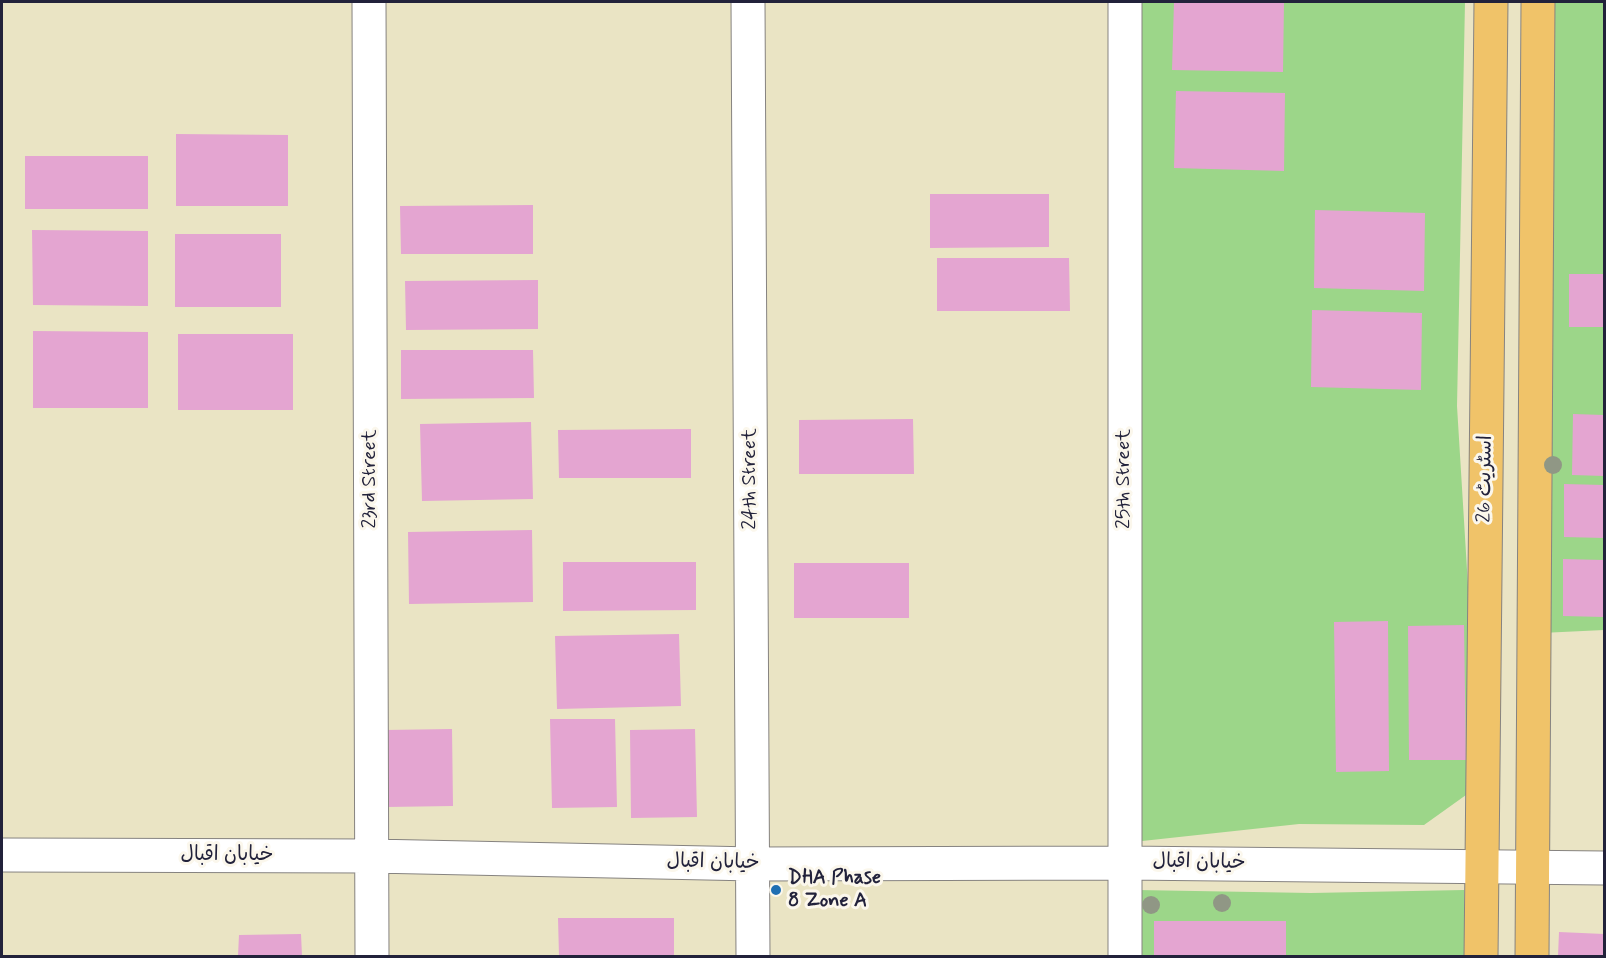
<!DOCTYPE html>
<html>
<head>
<meta charset="utf-8">
<style>
  body { margin:0 }
  #map { position:relative; width:1606px; height:958px; overflow:hidden; background:#eae4c4; font-family:Mynerve,sans-serif }
  canvas { display:block }
  .frame { position:absolute; inset:0; border:3px solid #22223b; pointer-events:none }
</style>
</head>
<body>
<div id="map">
<canvas width="1606" height="958"></canvas>
<div class="frame"></div>
</div>
<script>
const g = document.querySelector('canvas').getContext('2d');
g.lineJoin = 'round';
function paint(path, color) { g.fillStyle = color; g.fill(path, 'evenodd'); }
const toPath = rows => new Path2D(rows.map(r => 'M' + r).join(''));
function strokePath(path, color, width, dash) { g.strokeStyle = color; g.lineWidth = width; g.lineCap = dash ? 'butt' : 'round'; g.setLineDash(dash || []); g.stroke(path); }
function write(font, color, halo, rows, align = 'center') {
  g.font = font + ' Mynerve,"Playpen Sans Arabic",sans-serif'; g.lineWidth = 6; g.setLineDash([]); g.textBaseline = 'middle'; g.strokeStyle = halo; g.fillStyle = color; for (const [text, x, y, turn = 0] of rows) {
    g.save(); g.translate(x, y); g.rotate((+turn || 0) * Math.PI / 180); g.textAlign = isNaN(turn) ? turn : align; if (halo) g.strokeText(text, 0, 0); g.fillText(text, 0, 0); g.restore();
  }
}
const green = toPath([
  [1142,2,1465,2,1457,406,1470,619,1466,795,1424,825,1299,824,1133,842],
  [1548,2,1604,2,1604,630,1541,633],
  [1137,890,1311,893,1464,890,1464,956,1137,956]
]);
const building = toPath([
  [1174,2,1284,2,1283,72,1172,70],
  [1176,91,1285,93,1284,171,1174,168],
  [176,134,288,135,288,206,176,206],
  [25,156,148,156,148,209,25,209],
  [930,194,1049,194,1049,247,930,248],
  [533,205,533,254,401,254,400,206],
  [1315,210,1425,213,1424,291,1314,288],
  [32,230,148,231,148,306,33,305],
  [175,234,281,234,281,307,175,307],
  [937,258,1069,258,1070,311,937,311],
  [1569,274,1604,274,1604,327,1569,327],
  [538,280,538,329,406,330,405,281],
  [1312,310,1422,313,1421,390,1311,387],
  [33,331,148,332,148,408,33,408],
  [178,334,293,334,293,410,178,410],
  [401,350,533,350,534,398,401,399],
  [1573,414,1604,415,1604,476,1572,475],
  [913,419,914,474,799,474,799,420],
  [531,422,533,499,422,501,420,424],
  [691,429,691,478,559,478,558,430],
  [1564,484,1604,485,1604,538,1564,537],
  [532,530,533,602,409,604,408,532],
  [1563,559,1604,560,1604,617,1563,616],
  [563,562,696,562,696,610,563,611],
  [794,563,909,563,909,618,794,618],
  [1388,621,1389,771,1336,772,1334,622],
  [1464,625,1466,760,1409,760,1408,626],
  [679,634,681,706,557,709,555,636],
  [550,719,615,719,617,807,552,808],
  [452,729,453,806,387,807,385,730],
  [695,729,697,817,631,818,630,730],
  [558,918,674,918,674,956,559,956],
  [1154,921,1286,921,1286,956,1154,956],
  [1559,932,1604,934,1604,956,1558,956],
  [301,934,302,956,238,956,239,935]
]);
const minor = toPath([
  [369,2,372,956],
  [748,2,753,956],
  [2,855,372,856,754,864,1125,863,1604,868],
  [1125,956,1125,2]
]);
const major = toPath([
  [1481,956,1491,2],
  [1532,956,1538,2]
]);
const trees = [
  [1553,465],
  [1222,903],
  [1151,905]
];
const markers = [
  [776,890,6,"#1f6fb2"]
];
const streetNames = [
  ["23rd Street",371,479,-90],
  ["24th Street",751,479,-90],
  ["25th Street",1125,479,-90],
  ["اسٹریٹ 26",1486,479,-89],
  ["خیابان اقبال",227,856],
  ["خیابان اقبال",713,863,1],
  ["خیابان اقبال",1199,863,1]
];
const poiNames = [
  ["DHA Phase",788,879],
  ["8 Zone A",788,902]
];
paint(green, '#9cd689');
paint(building, '#e4a5d1');
strokePath(minor, '#868380', 35);
strokePath(major, '#868380', 35);
strokePath(minor, '#fff', 33);
strokePath(major, '#f0c369', 33);
g.fillStyle = '#909785';
for (const [x, y] of trees) { g.beginPath(); g.arc(x, y, 9, 0, 2 * Math.PI); g.fill(); }
for (const [x, y, r, color] of markers) { const dot = new Path2D(); dot.arc(x, y, r, 0, 2 * Math.PI); g.fillStyle = color; g.fill(dot); strokePath(dot, '#fbf7ec', 2); }
write('20px', '#22223b', '#fbf7ec', streetNames);
write('bold 20px', '#22223b', '#fbf7ec', poiNames, 'left');
</script>
</body>
</html>
